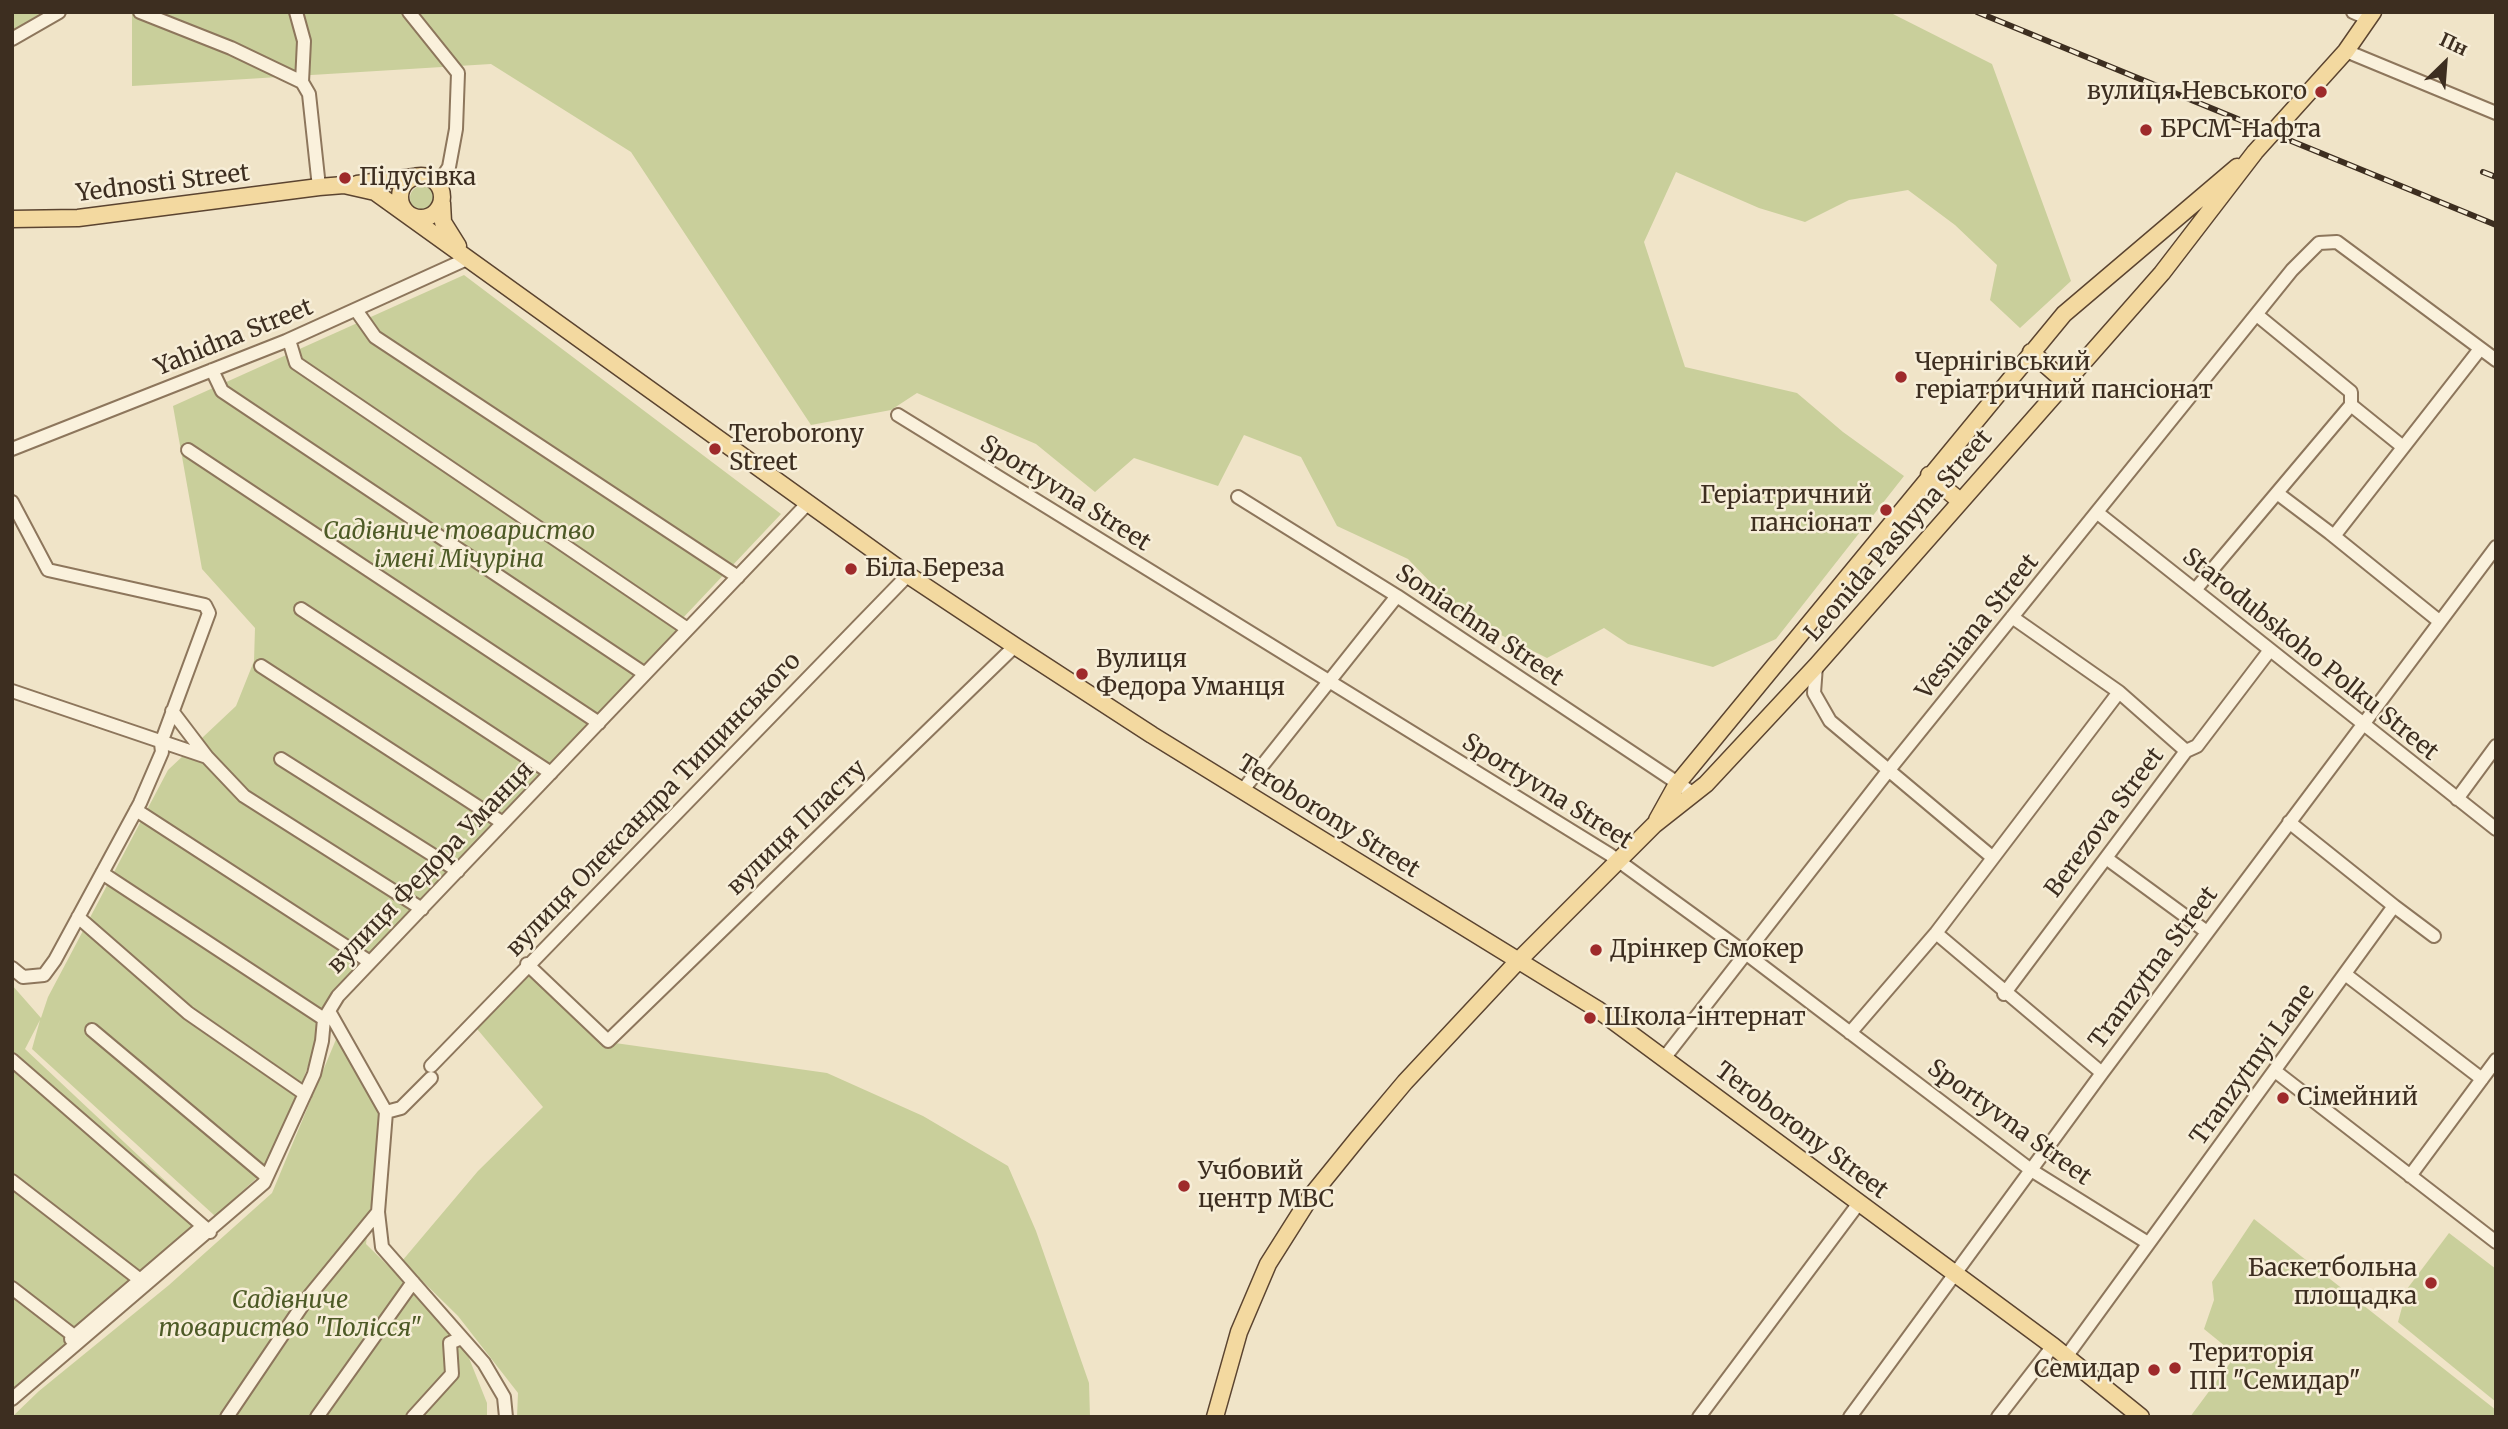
<!DOCTYPE html>
<html>
<head>
<meta charset="utf-8">
<style>
  body { margin:0 }
  #map { position:relative; width:2508px; height:1429px; overflow:hidden; background:#f0e4c8; font-family:Merriweather,serif }
  canvas { display:block }
  .frame { position:absolute; inset:0; border:14px solid #3d2e20; pointer-events:none }
  .north { position:absolute; left:2410px; top:28px; width:70px; height:70px; -webkit-text-stroke:5px #f7eed8; paint-order:stroke; rotate:25deg; font-size:19px; font-weight:700; line-height:28px; text-align:center; color:#3d2e20 }
  .north::after { content:''; display:block; margin:auto; width:24px; height:32px; background:#3d2e20; clip-path:polygon(50% 0,100% 100%,50% 72%,0 100%) }
</style>
</head>
<body>
<div id="map">
<canvas width="2508" height="1429"></canvas>
<div class="frame"></div>
<div class="north">Пн</div>
</div>
<script>
const g = document.querySelector('canvas').getContext('2d');
g.lineJoin = 'round';
function paint(path, color) { g.fillStyle = color; g.fill(path, 'evenodd'); }
const toPath = rows => new Path2D(rows.map(r => 'M' + r).join(''));
function strokePath(path, color, width, dash) { g.strokeStyle = color; g.lineWidth = width; g.lineCap = dash ? 'butt' : 'round'; g.setLineDash(dash || []); g.stroke(path); }
function write(font, color, halo, rows, align = 'center') {
  g.font = font + ' Merriweather,serif'; g.lineWidth = 5; g.setLineDash([]); g.textBaseline = 'middle'; g.strokeStyle = halo; g.fillStyle = color; for (const [text, x, y, turn = 0] of rows) {
    g.save(); g.translate(x, y); g.rotate((+turn || 0) * Math.PI / 180); g.textAlign = isNaN(turn) ? turn : align; if (halo) g.strokeText(text, 0, 0); g.fillText(text, 0, 0); g.restore();
  }
}
const green = toPath([
  [12,12,43,12,12,31],
  [132,12,1889,12,1992,64,2071,281,2020,328,1990,300,1997,265,1955,225,1908,190,1849,200,1805,222,1759,208,1676,172,1644,242,1685,367,1797,393,1843,432,1904,476,1776,639,1713,667,1628,644,1604,628,1547,658,1463,616,1408,559,1337,526,1301,457,1244,435,1218,486,1134,458,1095,492,1036,444,917,393,891,410,811,425,631,152,491,64,132,86],
  '410 198a12 12 0 1 1 24 0a12 12 0 1 1-24 0Z',
  [464,275,781,514,681,620,681,632,603,714,533,780,480,844,336,990,294,1104,260,1175,215,1216,32,1049,40,1020,25,1049,208,1221,12,1397,12,985,41,1018,48,997,168,770,236,706,254,661,255,628,202,569,173,406],
  [528,966,608,1042,827,1073,923,1116,1008,1166,1036,1231,1089,1383,1090,1417,517,1417,518,1393,458,1316,402,1261,478,1171,543,1107,472,1023],
  [337,1037,383,1112,366,1244,461,1338,487,1403,487,1417,12,1417,39,1391,169,1285,272,1193],
  [2254,1219,2496,1410,2496,1417,2190,1417,2236,1355,2204,1329,2214,1300,2212,1282],
  [2449,1233,2496,1269,2496,1402,2398,1322,2407,1289]
]);
const minor = toPath([
  [140,12,231,48,302,82],
  [296,12,304,41,302,82],
  [409,12,458,73,456,129,449,167,438,184],
  [2353,12,2369,19],
  [12,39,59,12],
  [2346,51,2496,113],
  [302,82,309,94,319,187],
  [356,310,375,337,738,577],
  [2257,315,2351,392,2351,405],
  [289,340,296,363,686,628],
  [212,370,222,391,645,674],
  [898,415,1609,854,1744,952,2031,1170,2148,1243],
  [12,449,286,341,469,258],
  [188,450,599,723],
  [2277,493,2334,536,2480,349],
  [1238,497,1397,596,1694,794],
  [12,502,48,570,205,605,209,613,161,743,162,752,140,803,55,960,44,975,23,977,12,968],
  [2099,514,2496,829],
  [2330,533,2439,621],
  [2195,590,2351,405,2403,447],
  [301,609,551,773],
  [2012,617,2119,692,2186,751],
  [261,666,503,823],
  [1816,666,1814,693,1830,721,1992,857],
  [12,691,207,757,244,796,422,909],
  [172,711,207,757],
  [281,759,458,871],
  [1242,791,1397,596],
  [2457,799,2496,746],
  [136,810,370,962],
  [2106,858,2207,932],
  [102,873,324,1019],
  [2394,906,2434,936],
  [78,917,188,1013,305,1094],
  [1936,933,2102,1073],
  [527,964,608,1041,1015,646],
  [2345,974,2482,1079],
  [2004,994,2186,751,2197,746,2270,650],
  [330,1013,386,1112,378,1212,382,1247,484,1363,504,1397,506,1417],
  [92,1030,266,1176],
  [1850,1033,1936,933,2119,692],
  [1665,1057,1888,771,2292,270,2319,243,2337,242,2496,360],
  [12,1060,210,1232],
  [431,1066,908,575],
  [2275,1071,2496,1242],
  [386,1112,401,1108,431,1078],
  [2410,1176,2496,1060],
  [12,1181,139,1279],
  [12,1288,74,1336],
  [71,1339,203,1226],
  [2066,1357,2394,906,2289,822],
  [12,1399,264,1183,314,1074,322,1041,324,1019,338,996,808,503],
  [227,1417,306,1300,378,1212],
  [317,1417,413,1282],
  [413,1417,452,1374,450,1343,461,1338],
  [1699,1417,1859,1203],
  [1850,1417,2102,1073,2496,547],
  [1998,1417,2053,1346]
]);
const major = toPath([
  '400 197a21 21 0 1 1 42 0a21 21 0 1 1-42 0Z',
  [357,184,414,177],
  [442,203,443,222,458,246],
  [12,219,78,218,319,187,344,185,375,192,908,575,1015,646,1152,735,1597,1009,2053,1346,2141,1417],
  [2031,352,2064,381],
  [1929,475,1960,501],
  [1657,820,1677,784,2064,314,2237,167],
  [1215,1417,1239,1332,1268,1264,1311,1196,1358,1138,1405,1082,1519,960,1654,825,1706,784,1816,666,2162,273,2255,152,2346,51,2373,12]
]);
const rail = toPath([
  [1977,12,2496,225],
  [2483,172,2496,177]
]);
const markers = [
  [2321,92,7,"#9e2a2b"],
  [2146,130,7,"#9e2a2b"],
  [345,178,7,"#9e2a2b"],
  [1901,377,7,"#9e2a2b"],
  [715,449,7,"#9e2a2b"],
  [1886,510,7,"#9e2a2b"],
  [851,569,7,"#9e2a2b"],
  [1082,674,7,"#9e2a2b"],
  [1596,950,7,"#9e2a2b"],
  [1590,1018,7,"#9e2a2b"],
  [2283,1098,7,"#9e2a2b"],
  [1184,1186,7,"#9e2a2b"],
  [2431,1283,7,"#9e2a2b"],
  [2175,1368,7,"#9e2a2b"],
  [2154,1370,7,"#9e2a2b"]
];
const poiNames = [
  ["вулиця Невського",2307,92,"right"],
  ["БРСМ-Нафта",2160,130],
  ["Підусівка",359,178],
  ["Чернігівський",1915,363],
  ["геріатричний пансіонат",1915,391],
  ["Teroborony",729,435],
  ["Street",729,463],
  ["Геріатричний",1872,496,"right"],
  ["пансіонат",1872,524,"right"],
  ["Біла Береза",865,569],
  ["Вулиця",1096,660],
  ["Федора Уманця",1096,688],
  ["Дрінкер Смокер",1610,950],
  ["Школа-інтернат",1604,1018],
  ["Сімейний",2297,1098],
  ["Учбовий",1198,1172],
  ["центр МВС",1198,1200],
  ["Баскетбольна",2417,1269,"right"],
  ["площадка",2417,1297,"right"],
  ["Територія",2189,1354],
  ["ПП \"Семидар\"",2189,1382],
  ["Семидар",2140,1370,"right"]
];
const streetNames = [
  ["Yednosti Street",163,184,-7],
  ["Yahidna Street",234,338,-22],
  ["Sportyvna Street",1065,494,32],
  ["Leonida Pashyna Street",1899,536,-49],
  ["Soniachna Street",1479,626,34],
  ["Vesniana Street",1978,627,-51],
  ["Starodubskoho Polku Street",2310,655,39],
  ["Sportyvna Street",1547,792,32],
  ["вулиця Олександра Тищинського",654,805,-46],
  ["Teroborony Street",1328,817,32],
  ["Berezova Street",2105,823,-53],
  ["вулиця Пласту",797,828,-44],
  ["вулиця Федора Уманця",431,868,-46],
  ["Tranzytna Street",2154,968,-53],
  ["Tranzytnyi Lane",2253,1065,-54],
  ["Sportyvna Street",2009,1123,36],
  ["Teroborony Street",1801,1131,37]
];
const parkNames = [
  ["Садівниче товариство",459,532],
  ["імені Мічуріна",459,560],
  ["Садівниче",290,1301],
  ["товариство \"Полісся\"",290,1329]
];
paint(green, '#c9cf9b');
strokePath(minor, '#8d765c', 16);
strokePath(major, '#5b4430', 19);
strokePath(minor, '#faf1dc', 12);
strokePath(major, '#f3d9a0', 16);
strokePath(rail, '#3d2e20', 6);
strokePath(rail, '#f7eed8', 3.5, [10]);
for (const [x, y, r, color] of markers) { const dot = new Path2D(); dot.arc(x, y, r, 0, 2 * Math.PI); g.fillStyle = color; g.fill(dot); strokePath(dot, '#f7eed8', 2.5); }
write('24px', '#3d2e20', '#f7eed8', poiNames, 'left');
write('24px', '#3d2e20', '#f7eed8', streetNames);
write('italic 24px', '#4d5a26', '#f7eed8', parkNames);
</script>
</body>
</html>
